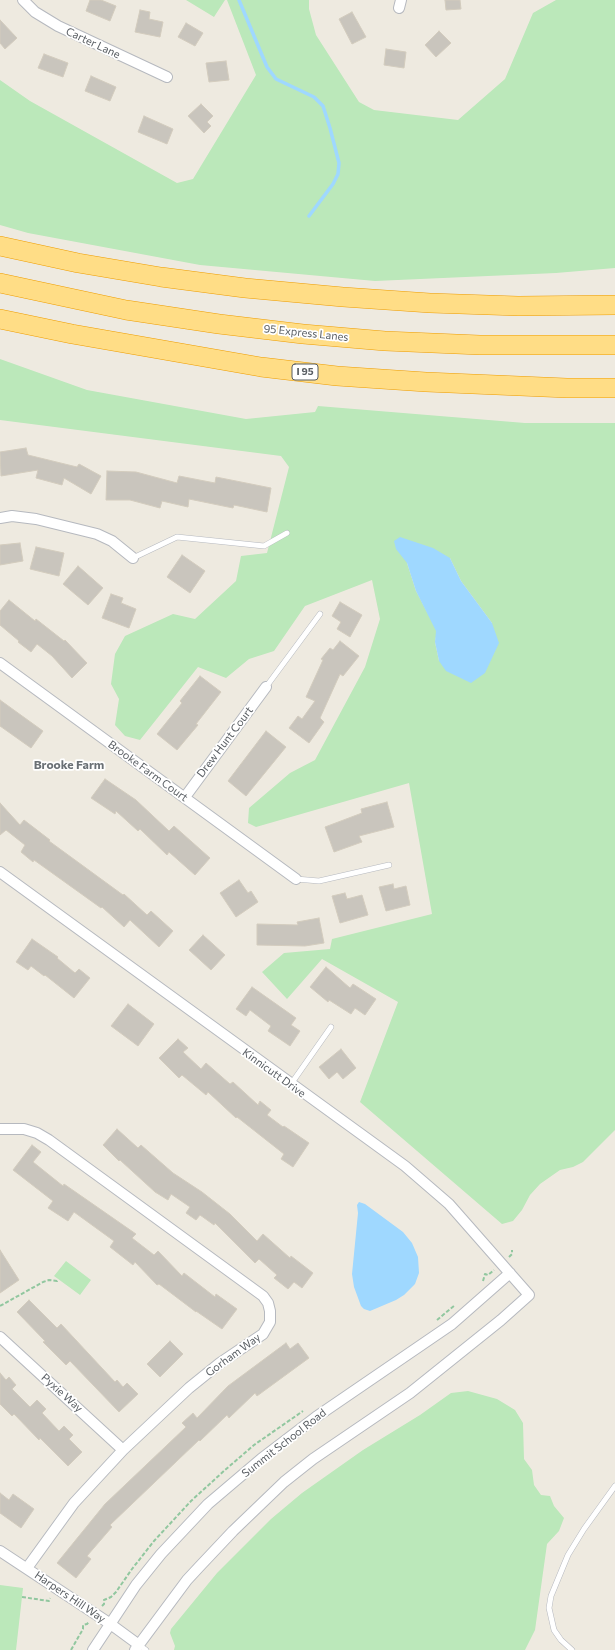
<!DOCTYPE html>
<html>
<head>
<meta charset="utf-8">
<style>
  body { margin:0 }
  canvas { display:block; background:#eeeae0 }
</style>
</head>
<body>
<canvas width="615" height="1650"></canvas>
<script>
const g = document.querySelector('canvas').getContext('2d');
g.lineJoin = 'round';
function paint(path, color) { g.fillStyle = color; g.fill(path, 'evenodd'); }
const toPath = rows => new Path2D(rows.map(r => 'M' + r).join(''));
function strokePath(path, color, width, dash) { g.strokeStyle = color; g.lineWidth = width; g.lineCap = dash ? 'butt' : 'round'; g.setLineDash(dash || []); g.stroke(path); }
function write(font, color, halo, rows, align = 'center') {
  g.font = font + ' Commissioner,sans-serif'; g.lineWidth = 3.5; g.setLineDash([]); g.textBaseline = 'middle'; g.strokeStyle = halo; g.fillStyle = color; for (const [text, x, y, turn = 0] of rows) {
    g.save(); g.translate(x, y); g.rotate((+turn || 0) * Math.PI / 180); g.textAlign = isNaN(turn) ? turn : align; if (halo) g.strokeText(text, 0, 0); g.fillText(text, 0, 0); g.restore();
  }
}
const green = toPath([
  [186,0,225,0,214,17],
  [227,0,309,0,309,9,316,35,359,102,374,110,458,120,505,79,533,13,556,0,615,0,615,268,556,273,375,281,200,265,28,233,0,225,0,80,30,101,177,183,193,179,256,75],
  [0,359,87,390,246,419,315,412,318,406,525,423,615,423,615,1130,583,1162,573,1167,560,1170,540,1184,530,1195,522,1210,513,1221,502,1224,360,1102,398,1002,322,959,287,999,262,972,284,953,330,949,332,939,432,914,409,783,256,827,248,823,249,808,290,773,315,760,365,667,380,619,372,580,305,606,274,651,249,659,226,678,198,667,140,740,125,736,115,725,119,699,111,684,115,654,125,636,173,614,195,619,236,581,241,556,267,553,289,467,281,456,0,420],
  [450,558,461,581,492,623,439,661,435,642,437,631,416,591,407,563],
  [66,1261,91,1280,80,1295,54,1276],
  [468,1391,497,1399,515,1410,523,1423,524,1459,532,1470,534,1485,541,1495,550,1496,554,1506,564,1518,559,1531,547,1544,535,1630,525,1650,174,1650,175,1646,170,1633,171,1629,217,1573,271,1519,302,1493,363,1450,420,1415,451,1393],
  [0,1585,23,1588,16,1650,0,1650]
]);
const water = toPath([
  [400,537,433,548,450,558,461,581,492,623,499,643,485,673,471,683,446,671,439,661,435,642,436,631,416,591,407,563,396,549,394,541],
  [359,1202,365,1204,403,1232,412,1243,418,1257,419,1273,415,1284,404,1295,396,1300,370,1311,364,1309,361,1306,354,1287,352,1274,358,1213,357,1205]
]);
const stream = toPath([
  [239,0,267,67,276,79,314,97,323,106,330,128,339,163,338,174,333,184,309,216]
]);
const building = toPath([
  [90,0,101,0,116,6,110,21,86,11,90,0],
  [445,0,460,0,461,9,446,10,445,0],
  [140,10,150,12,149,19,163,22,160,37,135,32,140,10],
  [352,12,366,37,352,44,339,19,352,12],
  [0,20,17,38,5,49,0,43,0,20],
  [186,23,203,33,195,46,178,37,186,23],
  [439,31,451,43,436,57,425,45,439,31],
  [386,49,406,52,404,68,384,65,386,49],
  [44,54,68,63,63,77,38,68,44,54],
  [226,61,229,80,209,82,206,63,226,61],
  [91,76,116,87,110,101,85,91,91,76],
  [201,104,213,116,207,122,211,126,204,133,188,116,201,104],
  [144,116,173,129,167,144,138,132,144,116],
  [26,448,28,455,77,467,79,464,101,476,91,494,64,478,62,485,36,478,38,470,1,476,0,452,26,448],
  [107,471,136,472,177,483,179,476,215,483,216,477,271,488,267,512,234,505,233,508,189,499,188,507,162,501,160,508,130,500,106,500,107,471],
  [20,543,23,561,0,565,0,545,20,543],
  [36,547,64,553,59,576,30,569,36,547],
  [182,555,205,571,190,593,167,577,182,555],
  [78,566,103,588,88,605,63,584,78,566],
  [111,594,123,598,121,603,136,609,129,628,102,618,111,594],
  [9,600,35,621,36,619,64,641,65,640,87,663,72,678,52,656,37,644,31,652,18,642,19,641,0,625,0,611,9,600],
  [340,602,362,615,350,637,337,629,341,622,332,616,340,602],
  [340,641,359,656,343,676,340,674,320,718,324,722,309,743,289,728,298,716,302,719,315,701,306,697,323,660,321,659,330,648,333,650,340,641],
  [200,676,221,692,196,724,198,725,177,750,157,734,182,703,180,701,200,676],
  [0,700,43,731,31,748,0,726,0,700],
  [266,731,286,747,246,796,228,781,266,731],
  [105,779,136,800,169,831,174,826,210,858,195,875,169,852,167,855,140,829,138,831,116,811,115,814,91,798,105,779],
  [387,802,394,827,359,836,362,842,334,852,325,827,362,813,361,809,387,802],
  [0,803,20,825,24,820,50,840,49,841,123,895,124,894,147,915,151,911,173,931,159,947,130,920,124,927,102,907,101,908,34,860,33,862,21,852,25,845,6,830,0,835,0,803],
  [239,880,248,893,251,891,258,902,236,917,220,893,239,880],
  [393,884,394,889,406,886,410,905,386,911,379,887,393,884],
  [345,893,347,899,362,895,368,915,340,923,332,896,345,893],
  [319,918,324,943,305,946,257,945,257,924,298,925,297,922,319,918],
  [203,935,225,955,211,970,189,950,203,935],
  [32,939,58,957,57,958,75,973,79,969,90,978,74,998,45,975,44,976,31,966,28,970,16,962,32,939],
  [326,967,350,988,353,984,376,999,365,1015,355,1008,351,1014,329,1000,328,1002,310,987,326,967],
  [252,987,296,1018,291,1025,300,1031,290,1046,268,1031,271,1026,250,1010,246,1016,236,1009,252,987],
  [128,1004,154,1024,138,1046,111,1026,128,1004],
  [178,1039,188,1048,183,1052,201,1069,206,1063,230,1084,233,1082,258,1105,260,1101,271,1110,267,1115,283,1127,284,1126,309,1143,293,1167,281,1159,284,1154,237,1117,236,1118,208,1092,206,1095,182,1075,179,1078,159,1058,178,1039],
  [341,1049,356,1068,343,1079,337,1072,329,1079,319,1067,341,1049],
  [117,1129,138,1148,141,1145,173,1173,202,1192,230,1214,257,1241,263,1234,290,1258,291,1256,313,1273,302,1288,294,1282,288,1289,274,1278,277,1275,259,1259,255,1263,215,1223,214,1225,200,1215,196,1220,186,1213,190,1207,171,1194,168,1200,155,1192,120,1160,119,1161,103,1145,117,1129],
  [32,1145,41,1152,33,1162,63,1186,64,1184,136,1234,132,1238,154,1255,158,1251,182,1276,184,1273,215,1297,216,1294,237,1309,222,1329,196,1311,196,1312,159,1284,157,1285,135,1262,133,1265,110,1247,114,1241,74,1212,68,1221,48,1208,53,1201,13,1170,32,1145],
  [0,1250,19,1280,0,1293,0,1250],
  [29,1300,57,1328,61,1324,115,1382,117,1380,123,1387,127,1383,138,1394,119,1412,70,1361,66,1365,43,1342,45,1341,17,1312,29,1300],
  [170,1341,183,1354,160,1377,147,1364,170,1341],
  [286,1343,290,1349,298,1343,309,1358,257,1396,255,1393,229,1418,227,1415,200,1441,199,1440,110,1525,112,1527,87,1556,91,1559,76,1578,57,1563,105,1504,186,1427,182,1423,193,1413,197,1418,228,1386,286,1343],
  [0,1373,6,1380,9,1377,16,1385,12,1389,30,1407,37,1400,46,1409,42,1413,59,1431,64,1426,73,1435,69,1439,82,1452,68,1466,40,1438,39,1440,14,1414,12,1416,0,1404,0,1373],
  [0,1493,9,1500,13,1494,34,1509,21,1528,0,1513,0,1493]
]);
const path = toPath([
  [509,1257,512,1254,512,1250],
  [483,1281,485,1274,488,1275,494,1270],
  [0,1306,43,1282,49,1280,57,1281,58,1279],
  [437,1320,455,1305],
  [22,1597,49,1601,50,1598],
  [102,1606,104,1604,104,1600,111,1597,116,1592,132,1569,154,1541,191,1501,225,1470,254,1445,303,1411],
  [71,1650,83,1629,83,1625,87,1624,89,1622]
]);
const service = toPath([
  [133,558,177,537,264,546,287,533],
  [266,687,320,614],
  [296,879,319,881,389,865],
  [291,1084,331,1027],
  [139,1645,146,1650],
  [572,1650,561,1640,554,1630,549,1608,551,1596,568,1555,584,1529,615,1486]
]);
const minor = toPath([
  [23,0,35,12,58,26,167,77],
  [399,8,401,0],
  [0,518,12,516,36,519,97,534,112,541,133,558],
  [0,663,296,879],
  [185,797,266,687],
  [0,872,405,1166,449,1204,529,1295,501,1320,410,1393,313,1459,284,1482,233,1531,200,1566,187,1580,135,1650],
  [0,1129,24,1129,37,1133,49,1140,263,1296,268,1303,270,1311,270,1322,263,1334,220,1363,189,1388,123,1450,74,1503,27,1568],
  [0,1337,123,1450],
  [0,1551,109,1623,139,1645],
  [93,1650,136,1585,161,1554,208,1504,261,1459,316,1417,452,1324,510,1273]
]);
const motorway = toPath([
  [0,246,78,263,161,277,245,288,343,297,430,303,518,306,615,305],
  [0,283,126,310,219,324,303,334,385,341,480,345,615,345],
  [0,319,72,334,261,367,337,376,426,382,567,388,615,388]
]);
const shields = [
  [305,372,26]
];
const shieldNames = [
  ["I 95",305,372]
];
const streetNames = [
  ["Carter Lane",93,43,25],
  ["95 Express Lanes",306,333,6],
  ["Drew Hunt Court",225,742,-53],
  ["Brooke Farm Court",148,771,36],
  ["Kinnicutt Drive",274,1073,36],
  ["Gorham Way",233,1355,-36],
  ["Pyxie Way",62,1393,42],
  ["Summit School Road",284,1443,-38],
  ["Harpers Hill Way",70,1597,34]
];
const neighbourhoodNames = [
  ["Brooke Farm",69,765]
];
paint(green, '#bbe8ba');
paint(water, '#9fd8ff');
strokePath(stream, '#9fd8ff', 3.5);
paint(building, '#c9c5bd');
strokePath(building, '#d3ccbe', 1);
strokePath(service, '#b6b9bf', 6);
strokePath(minor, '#b6b9bf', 12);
strokePath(motorway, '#ee9d00', 20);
strokePath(path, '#91c79f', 2, [4, 2]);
strokePath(service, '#fff', 5);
strokePath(minor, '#fff', 10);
strokePath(motorway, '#ffdd86', 19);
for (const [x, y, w] of shields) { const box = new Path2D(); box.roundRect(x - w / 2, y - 8, w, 16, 3); g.fillStyle = '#fff'; g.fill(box); strokePath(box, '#595e63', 1); }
write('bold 10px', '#595e63', null, shieldNames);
write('11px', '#595e63', '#fff', streetNames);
write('bold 12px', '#6a7075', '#fff', neighbourhoodNames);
</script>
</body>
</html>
